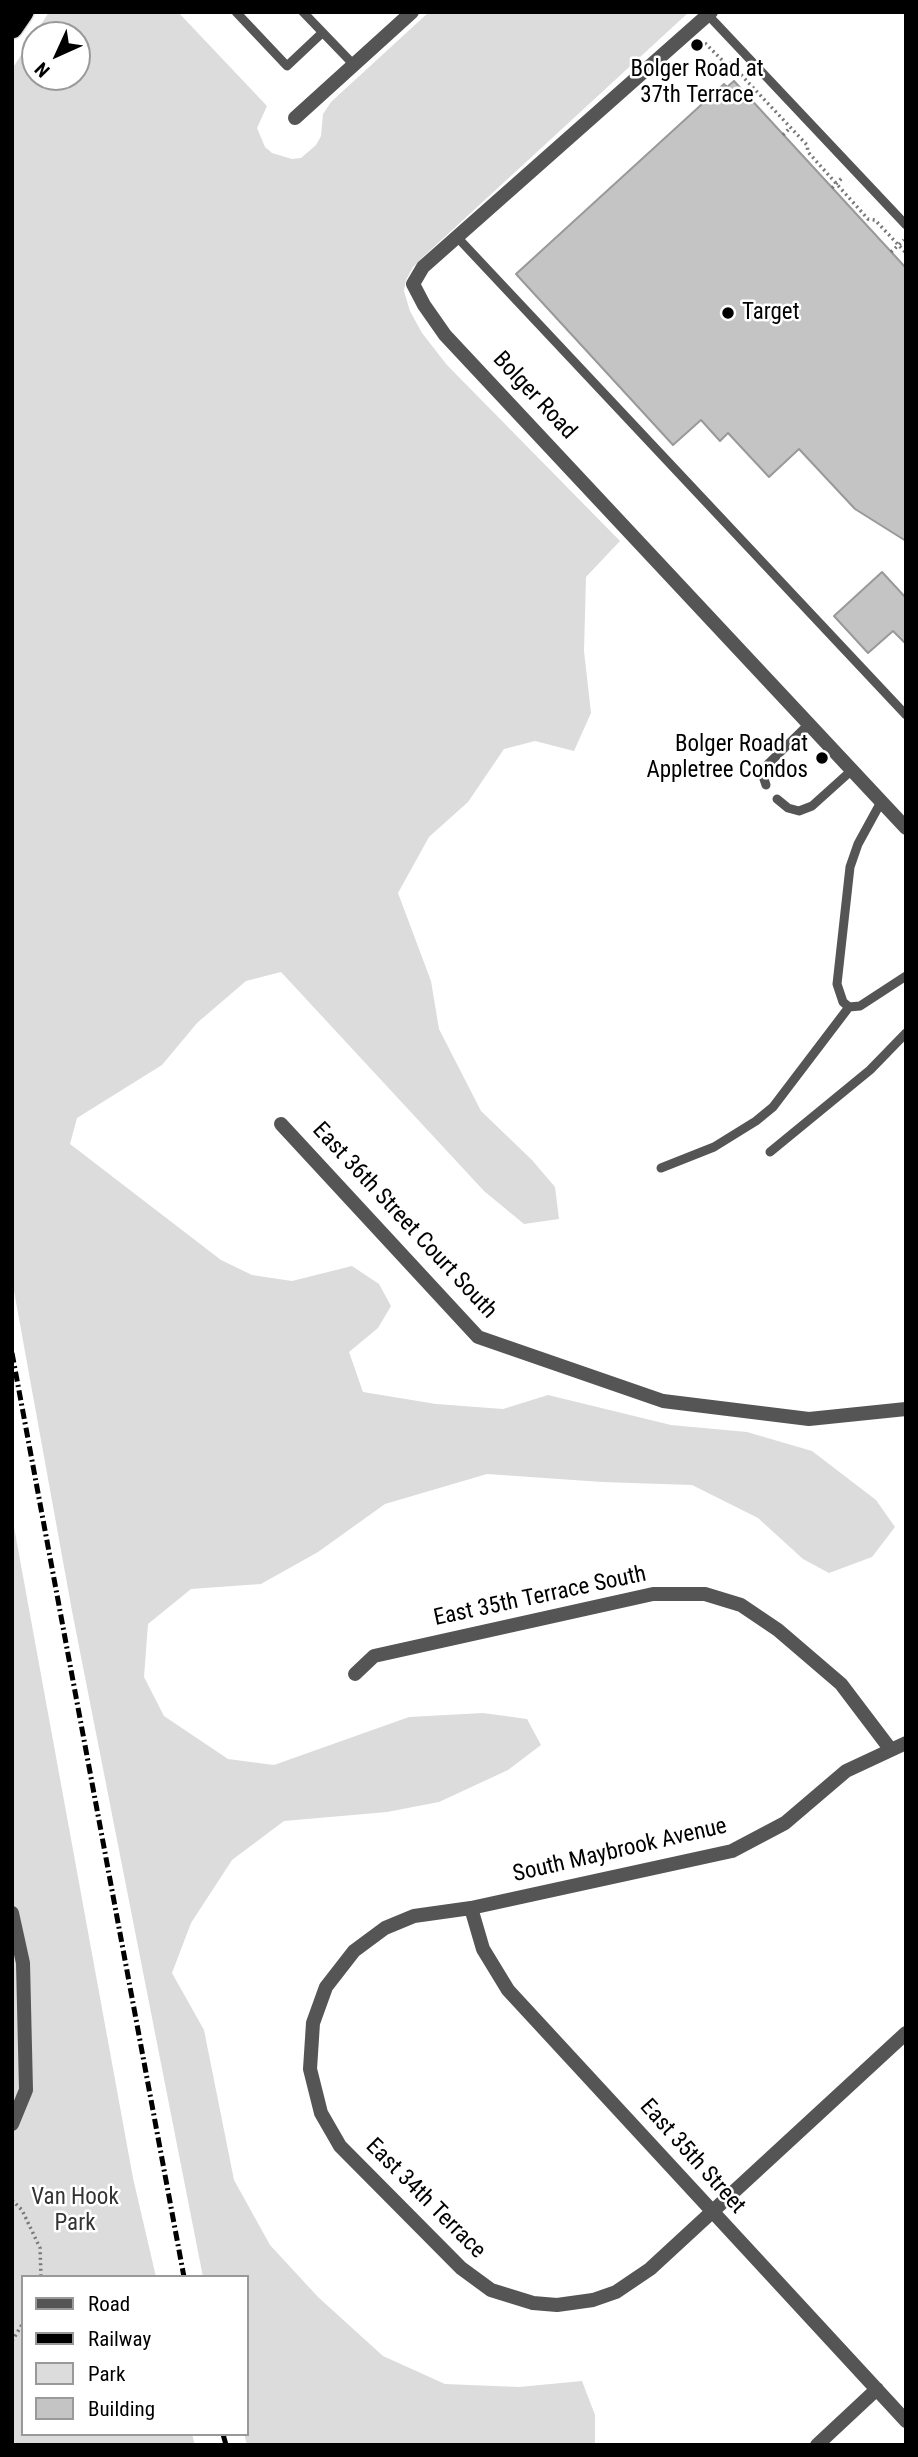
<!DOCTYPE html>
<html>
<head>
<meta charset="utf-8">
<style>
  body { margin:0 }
  #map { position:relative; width:918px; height:2457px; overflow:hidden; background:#fff; font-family:"Roboto Condensed",sans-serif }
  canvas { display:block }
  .frame { position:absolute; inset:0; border:14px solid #000; pointer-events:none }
  .legend { position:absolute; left:21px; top:2275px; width:228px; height:161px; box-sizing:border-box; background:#fff; border:2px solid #999; margin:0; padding:9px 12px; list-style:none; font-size:21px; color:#000 }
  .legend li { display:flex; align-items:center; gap:14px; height:35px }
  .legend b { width:35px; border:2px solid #999 }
  .north { position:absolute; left:21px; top:21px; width:70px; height:70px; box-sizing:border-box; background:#fff; border:2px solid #999; border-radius:50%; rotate:225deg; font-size:19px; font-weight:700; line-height:28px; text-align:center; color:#000 }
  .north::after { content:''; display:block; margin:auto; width:24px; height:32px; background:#000; clip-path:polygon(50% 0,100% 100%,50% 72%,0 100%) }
</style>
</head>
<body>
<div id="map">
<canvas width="918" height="2457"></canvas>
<div class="frame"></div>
<ul class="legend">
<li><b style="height:9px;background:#555"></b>Road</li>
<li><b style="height:9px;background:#000"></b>Railway</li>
<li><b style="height:19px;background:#dcdcdc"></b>Park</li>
<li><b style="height:19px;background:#c4c4c4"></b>Building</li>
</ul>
<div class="north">N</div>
</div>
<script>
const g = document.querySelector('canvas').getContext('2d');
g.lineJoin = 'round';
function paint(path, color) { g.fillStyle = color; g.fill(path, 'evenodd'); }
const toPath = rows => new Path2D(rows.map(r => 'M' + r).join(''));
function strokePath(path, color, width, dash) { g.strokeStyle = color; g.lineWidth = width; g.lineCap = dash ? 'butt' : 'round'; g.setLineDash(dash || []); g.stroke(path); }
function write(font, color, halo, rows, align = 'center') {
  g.font = font + ' "Roboto Condensed",sans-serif'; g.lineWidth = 5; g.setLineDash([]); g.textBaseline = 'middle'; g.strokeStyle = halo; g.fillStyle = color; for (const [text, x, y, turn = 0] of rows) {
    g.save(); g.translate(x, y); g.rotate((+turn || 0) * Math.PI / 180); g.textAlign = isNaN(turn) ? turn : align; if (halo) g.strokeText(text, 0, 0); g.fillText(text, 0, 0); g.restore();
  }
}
const green = toPath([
  [49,12,178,12,267,106,257,128,265,147,272,153,292,159,301,158,316,145,321,136,323,114,331,102,429,12,689,12,425,255,413,267,406,280,404,291,410,311,422,333,447,365,620,541,586,577,584,651,591,713,574,751,535,741,504,749,468,802,429,837,398,893,431,981,439,1029,481,1111,532,1160,555,1187,559,1219,524,1224,484,1191,281,972,246,981,197,1023,162,1065,77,1118,70,1144,221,1260,252,1275,292,1281,352,1266,379,1284,391,1306,378,1328,349,1352,363,1392,436,1404,503,1409,548,1395,671,1425,747,1432,812,1451,876,1500,895,1527,872,1557,829,1573,803,1559,758,1518,692,1485,602,1482,487,1474,385,1504,318,1552,261,1584,191,1589,148,1624,144,1677,164,1716,228,1759,274,1765,409,1717,483,1713,527,1719,541,1745,508,1770,439,1802,387,1812,284,1821,232,1860,191,1923,172,1973,204,2030,234,2180,270,2245,318,2297,383,2356,445,2384,519,2387,582,2381,595,2415,595,2445,247,2445,244,2434,247,2434,247,2277,203,2277,72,1611,12,1280,12,69],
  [35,35,77,35,77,77,35,77],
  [12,1516,133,2178,156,2277,23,2277,23,2434,192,2434,195,2445,12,2445]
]);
const building = toPath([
  [734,81,906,268,906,541,855,509,799,449,769,477,728,433,720,441,701,420,673,445,516,274,724,84,727,87,734,81],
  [882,572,906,598,906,644,893,631,868,653,834,616,882,572]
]);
const path = toPath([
  [705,43,725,63,730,63,807,145,808,152,868,219,875,220,906,253],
  [783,135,790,128],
  [832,188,843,177],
  [891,252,904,240],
  [12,2200,22,2210,40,2248,41,2277],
  [12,2341,23,2323]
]);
const lane = toPath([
  [236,12,287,66,322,33],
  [303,12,354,65],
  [708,15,906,225],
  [457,237,906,715],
  [766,785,763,776,767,765,809,724],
  [777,799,788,808,799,811,812,806,852,770],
  [881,802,858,844,850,867,837,984,843,1002,849,1007,860,1006,906,976],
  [770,1152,870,1070,906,1033],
  [661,1168,714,1147,756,1121,773,1107,849,1007]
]);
const street = toPath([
  [711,12,423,267,413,284,424,305,445,335,906,828],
  [295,118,412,12],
  [281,1124,478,1337,663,1401,809,1419,906,1409],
  [355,1674,374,1656,653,1594,705,1594,741,1605,778,1630,841,1684,891,1750],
  [906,1743,846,1771,785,1823,732,1851,471,1908,414,1916,385,1928,354,1951,326,1987,313,2023,310,2069,321,2113,340,2146,461,2268,491,2290,533,2303,557,2305,593,2300,616,2292,650,2269,906,2033],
  [471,1908,483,1949,508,1990,906,2421],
  [12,1913,23,1963,26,2090,12,2124],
  [817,2445,877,2389]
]);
const highway = toPath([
  [12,28,23,12]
]);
const rail = toPath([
  [12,1353,184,2277],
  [223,2434,226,2445]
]);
const markers = [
  [697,45,7,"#000"],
  [728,313,7,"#000"],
  [822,758,7,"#000"]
];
const poiNames = [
  ["Bolger Road at",697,70],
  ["37th Terrace",697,96],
  ["Target",742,313,"left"],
  ["Bolger Road at",808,745,"right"],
  ["Appletree Condos",808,771,"right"]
];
const streetNames = [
  ["Bolger Road",534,396,47],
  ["East 36th Street Court South",404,1221,47],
  ["East 35th Terrace South",540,1597,-12],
  ["South Maybrook Avenue",620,1851,-13],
  ["East 35th Street",692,2157,48],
  ["East 34th Terrace",425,2199,45]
];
const parkNames = [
  ["Van Hook",75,2198],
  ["Park",75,2224]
];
paint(green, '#dcdcdc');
paint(building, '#c4c4c4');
strokePath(building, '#999', 2);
strokePath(highway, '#dbdbdb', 24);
strokePath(path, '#777', 3.5, [2, 3.5]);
strokePath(lane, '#555', 9);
strokePath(street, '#555', 14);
strokePath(highway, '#000', 21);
strokePath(rail, '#000', 5, [10, 3.5, 2, 3.5]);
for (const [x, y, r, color] of markers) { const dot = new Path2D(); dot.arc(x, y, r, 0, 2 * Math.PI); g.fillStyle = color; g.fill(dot); strokePath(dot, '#fff', 2.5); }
write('23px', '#000', '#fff', poiNames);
write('23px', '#000', '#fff', streetNames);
write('23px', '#333', '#fff', parkNames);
</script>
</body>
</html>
